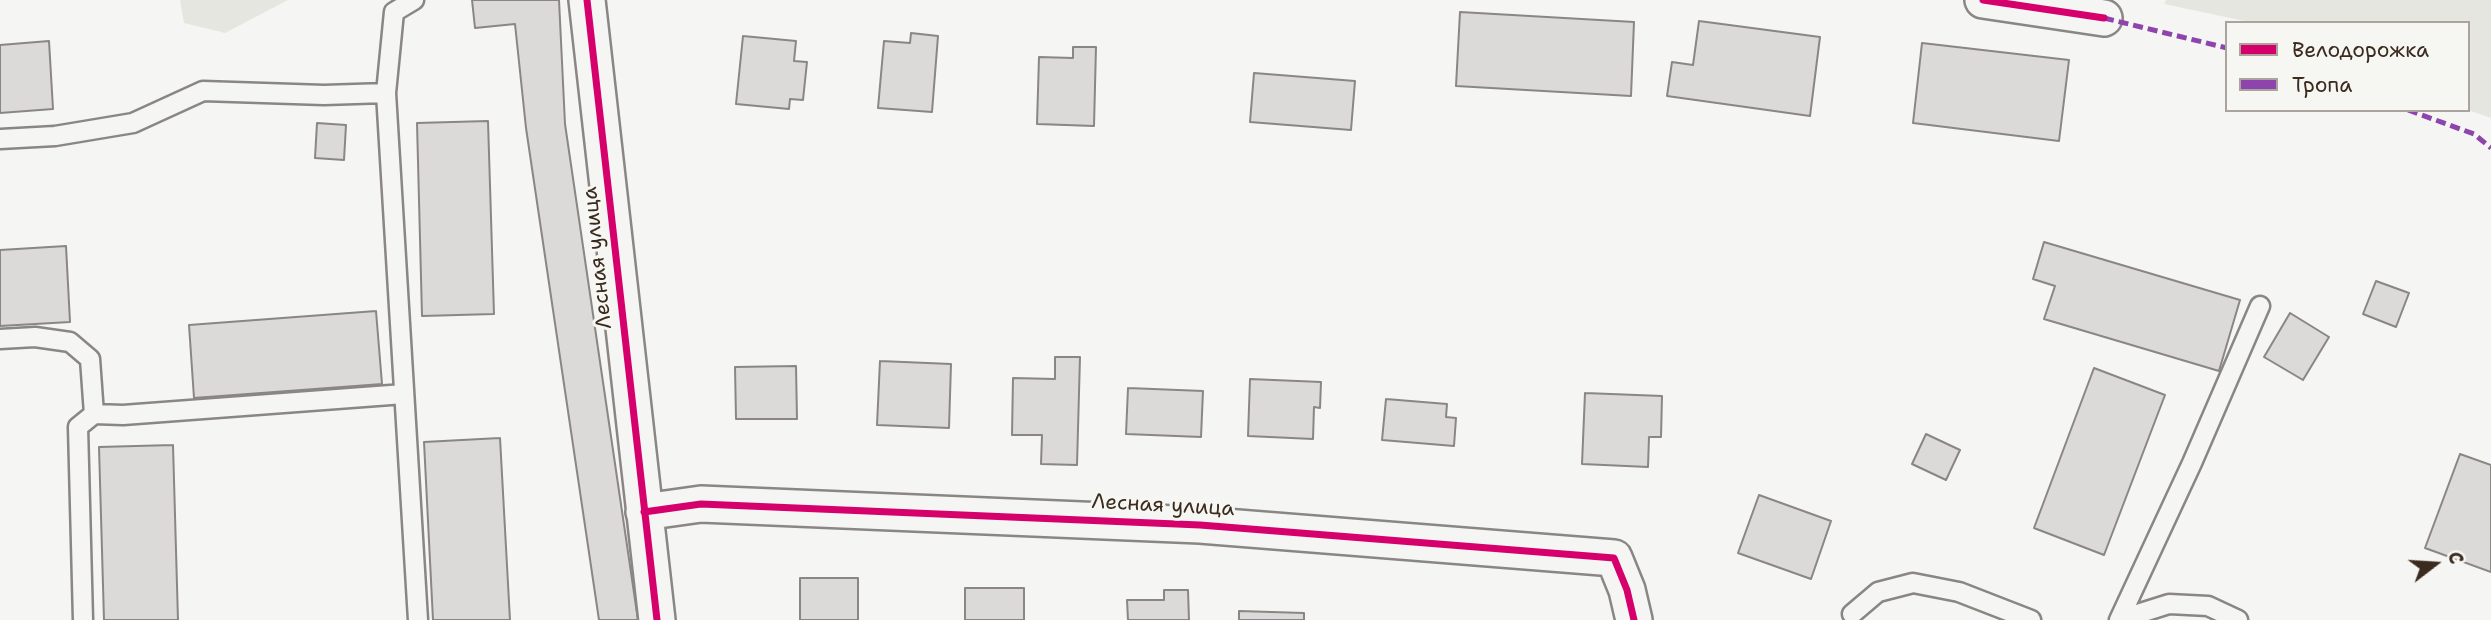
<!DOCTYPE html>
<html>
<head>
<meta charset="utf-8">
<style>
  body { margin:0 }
  #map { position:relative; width:2491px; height:620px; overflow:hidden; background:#f5f5f3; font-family:"Shantell Sans",sans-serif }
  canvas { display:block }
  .legend { position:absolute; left:2225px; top:21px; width:245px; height:91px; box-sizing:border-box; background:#f6f6f2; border:2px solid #aba49d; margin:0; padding:9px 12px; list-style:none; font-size:21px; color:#3b2a1e }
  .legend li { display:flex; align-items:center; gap:14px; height:35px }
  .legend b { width:35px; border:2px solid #aba49d }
  .north { position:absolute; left:2400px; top:529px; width:70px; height:70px; -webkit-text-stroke:5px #f6f6f2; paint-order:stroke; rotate:73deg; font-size:19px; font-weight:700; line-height:28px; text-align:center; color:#3b2a1e }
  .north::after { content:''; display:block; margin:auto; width:24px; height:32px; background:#3b2a1e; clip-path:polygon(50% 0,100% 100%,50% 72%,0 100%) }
</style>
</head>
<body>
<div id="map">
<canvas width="2491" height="620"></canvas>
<ul class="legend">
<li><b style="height:9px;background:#d6006c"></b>Велодорожка</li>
<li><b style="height:9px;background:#8e44ad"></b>Тропа</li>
</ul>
<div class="north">С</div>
</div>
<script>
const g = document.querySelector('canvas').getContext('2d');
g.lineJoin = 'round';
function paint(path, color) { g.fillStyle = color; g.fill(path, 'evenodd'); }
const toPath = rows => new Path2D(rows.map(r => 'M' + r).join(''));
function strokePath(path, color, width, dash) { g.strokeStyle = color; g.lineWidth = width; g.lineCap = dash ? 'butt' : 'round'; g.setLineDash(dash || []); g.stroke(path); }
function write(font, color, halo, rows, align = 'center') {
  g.font = font + ' "Shantell Sans",sans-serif'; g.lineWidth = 6; g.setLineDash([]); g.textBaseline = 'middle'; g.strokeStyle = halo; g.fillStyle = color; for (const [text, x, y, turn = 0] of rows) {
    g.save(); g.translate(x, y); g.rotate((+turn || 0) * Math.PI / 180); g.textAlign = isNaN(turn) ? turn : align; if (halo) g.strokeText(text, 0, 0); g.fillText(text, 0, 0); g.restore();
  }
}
const green = toPath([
  [180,0,288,0,225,33,184,23],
  [2166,0,2491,0,2491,118,2468,110,2468,23,2254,23,2164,4]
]);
const building = toPath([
  [472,0,559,0,565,124,638,620,599,620,526,128,515,24,475,28,472,0],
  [1460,12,1634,22,1631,96,1456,86,1460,12],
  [1699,21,1820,37,1810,116,1667,96,1672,62,1693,65,1699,21],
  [911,33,938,36,932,112,878,108,884,41,910,43,911,33],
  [743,36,796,41,794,61,807,62,803,100,790,99,789,109,736,104,743,36],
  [49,41,53,109,0,113,0,45,49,41],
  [1922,43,2069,60,2059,141,1913,123,1922,43],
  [1073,47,1096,47,1094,126,1037,124,1039,57,1073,58,1073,47],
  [1254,73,1355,81,1351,130,1250,122,1254,73],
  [488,121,494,314,422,316,417,123,488,121],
  [317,123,346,125,344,160,315,158,317,123],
  [2044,242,2240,300,2219,371,2044,319,2055,286,2033,279,2044,242],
  [66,246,70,322,0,326,0,250,66,246],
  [2376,281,2409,293,2396,327,2363,314,2376,281],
  [376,311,382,384,194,398,189,325,376,311],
  [2290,313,2329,337,2303,380,2264,357,2290,313],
  [1055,357,1080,357,1077,465,1041,464,1042,435,1012,435,1013,378,1055,379,1055,357],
  [880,361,951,364,949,428,877,425,880,361],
  [796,366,797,419,736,419,735,367,796,366],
  [2094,368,2165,395,2104,555,2034,528,2094,368],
  [1250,379,1321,382,1320,408,1314,407,1313,439,1248,436,1250,379],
  [1128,388,1203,391,1201,437,1126,434,1128,388],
  [1585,393,1662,396,1661,437,1649,437,1648,467,1582,464,1585,393],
  [1386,399,1447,404,1446,417,1456,418,1454,446,1382,440,1386,399],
  [1926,434,1960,450,1946,480,1912,464,1926,434],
  [500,438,510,620,433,620,424,442,500,438],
  [173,445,178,620,104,620,99,447,173,445],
  [2460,454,2491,465,2491,572,2425,548,2460,454],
  [1759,495,1831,521,1811,579,1738,553,1759,495],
  [800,578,858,578,858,620,800,620,800,578],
  [965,588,1024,588,1024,620,965,620,965,588],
  [1164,590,1188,590,1189,620,1128,620,1127,600,1164,600,1164,590],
  [1239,611,1304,613,1304,620,1239,620,1239,611]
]);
const lane = toPath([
  [386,93,394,12,414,0],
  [0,139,55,136,133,123,203,91,324,95,386,93,418,620],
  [0,339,35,337,70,342,90,359,94,414,78,427,83,620],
  [94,414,123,415,404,394],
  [1852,614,1878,592,1913,583,1959,592,2031,620],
  [2119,620,2192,463,2260,306],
  [2128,620,2134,615,2169,604,2208,606,2238,620]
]);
const street = toPath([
  [587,0,657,620],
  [1983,0,2104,18],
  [644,512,701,504,1200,525,1614,558,1627,590,1634,620]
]);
const quiet = toPath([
  [2104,18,2227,48],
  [2408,110,2474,134,2491,148]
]);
const cycleway = toPath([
  [587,0,657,620],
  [1983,0,2104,18],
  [644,512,701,504,1200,525,1614,558,1627,590,1634,620]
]);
const streetNames = [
  ["Лесная улица",598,258,-96],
  ["Лесная улица",1163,506,3]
];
paint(green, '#e6e6e1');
paint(building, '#dbdad8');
strokePath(building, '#8a8683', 2);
strokePath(lane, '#8a8683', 23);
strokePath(street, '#8a8683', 40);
strokePath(lane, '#f5f5f3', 18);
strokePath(street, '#f5f5f3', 35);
strokePath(quiet, '#8e44ad', 5, [10, 5]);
strokePath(cycleway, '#d6006c', 7);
write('21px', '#3b2a1e', '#f6f6f2', streetNames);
</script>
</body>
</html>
